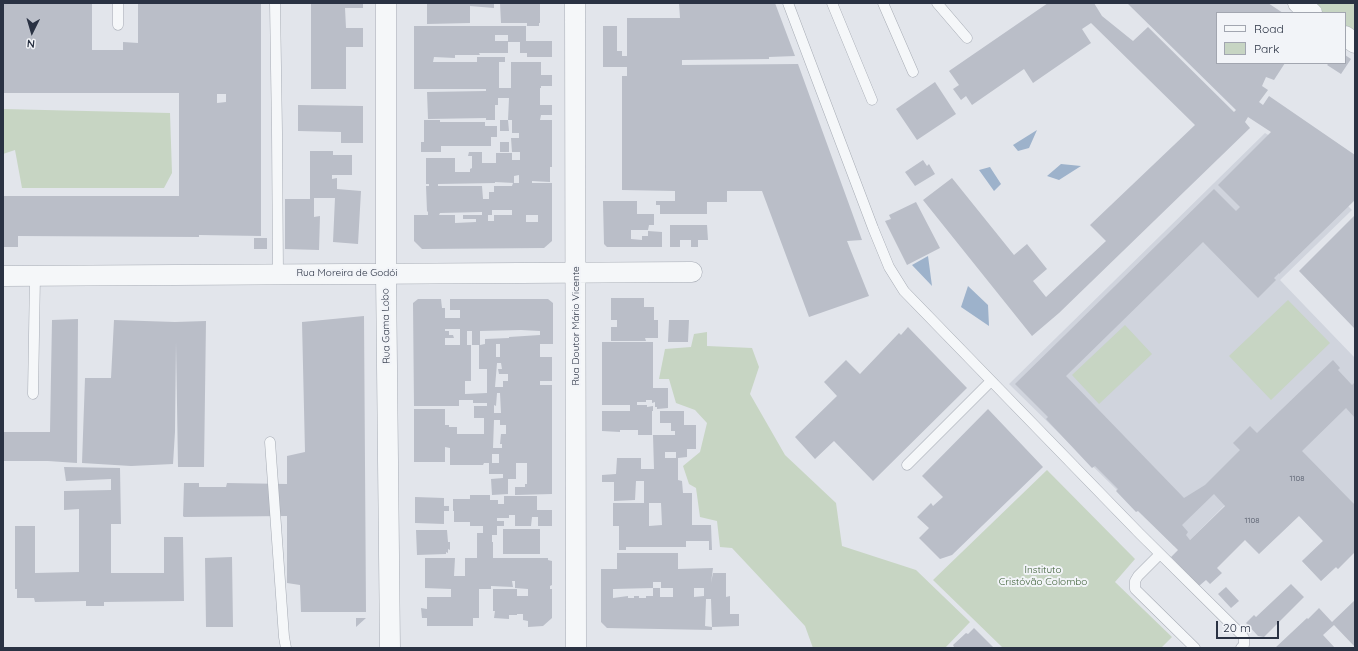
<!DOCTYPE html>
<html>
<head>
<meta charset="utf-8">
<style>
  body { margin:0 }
  #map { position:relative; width:1358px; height:651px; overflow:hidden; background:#e2e5eb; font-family:Quicksand,sans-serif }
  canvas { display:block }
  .frame { position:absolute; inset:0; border:4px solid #2a3243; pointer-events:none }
  .legend { position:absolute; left:1216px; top:12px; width:130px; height:52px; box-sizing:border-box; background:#f2f4f8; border:1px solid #a2a6b0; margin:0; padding:5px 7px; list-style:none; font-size:12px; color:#2a3243 }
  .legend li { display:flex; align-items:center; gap:8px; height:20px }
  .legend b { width:20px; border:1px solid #a2a6b0 }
  .north { position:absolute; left:12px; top:12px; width:40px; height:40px; -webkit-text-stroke:3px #f2f4f8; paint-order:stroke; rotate:185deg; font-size:11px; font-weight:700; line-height:16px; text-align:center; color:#2a3243 }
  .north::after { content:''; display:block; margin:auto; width:14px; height:18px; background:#2a3243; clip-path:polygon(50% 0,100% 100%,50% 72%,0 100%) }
  .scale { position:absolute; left:1216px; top:621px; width:63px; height:18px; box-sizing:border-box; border:2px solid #2a3243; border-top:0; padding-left:5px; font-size:12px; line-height:14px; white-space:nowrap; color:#2a3243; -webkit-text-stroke:3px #f2f4f8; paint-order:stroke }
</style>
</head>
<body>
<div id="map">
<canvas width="1358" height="651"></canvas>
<div class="frame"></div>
<ul class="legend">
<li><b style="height:5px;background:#f5f7f9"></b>Road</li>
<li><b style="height:11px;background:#c7d5c3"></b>Park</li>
</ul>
<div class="north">N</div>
<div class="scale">20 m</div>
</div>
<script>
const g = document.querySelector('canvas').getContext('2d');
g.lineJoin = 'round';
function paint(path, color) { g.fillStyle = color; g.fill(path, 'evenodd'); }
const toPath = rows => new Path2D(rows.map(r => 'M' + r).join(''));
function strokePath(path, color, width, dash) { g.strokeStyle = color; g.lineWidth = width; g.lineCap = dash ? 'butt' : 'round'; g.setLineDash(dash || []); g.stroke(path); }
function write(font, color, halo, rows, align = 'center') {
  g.font = font + ' Quicksand,sans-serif'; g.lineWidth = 4; g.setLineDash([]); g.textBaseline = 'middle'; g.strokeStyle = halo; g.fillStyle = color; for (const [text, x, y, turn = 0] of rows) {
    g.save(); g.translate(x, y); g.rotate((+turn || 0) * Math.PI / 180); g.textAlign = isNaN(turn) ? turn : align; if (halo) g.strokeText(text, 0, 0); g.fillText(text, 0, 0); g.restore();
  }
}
const built = toPath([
  [1265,133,1291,149,1352,210,1280,280,1355,358,1355,551,1338,569,1336,567,1321,581,1302,561,1323,541,1246,460,1232,498,1190,540,1185,535,1174,546,1009,384]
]);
const green = toPath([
  [1307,3,1355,3,1355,36,1345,29,1345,13,1321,13],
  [3,109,170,113,172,173,164,188,22,188,15,150,3,154],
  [1288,300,1330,343,1271,400,1229,356],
  [1125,325,1152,354,1099,404,1072,375],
  [707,332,707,346,752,348,759,367,750,394,785,455,836,503,842,546,916,570,970,622,945,648,813,648,805,626,732,548,720,547,717,521,700,517,696,488,689,484,683,466,700,452,707,423,695,410,676,403,669,379,659,379,665,349,691,347,694,334],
  [1047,470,1135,559,1115,582,1172,637,1161,648,1003,648,933,580]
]);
const water = toPath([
  [1037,130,1029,148,1018,151,1013,145],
  [1061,164,1081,166,1059,180,1047,176],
  [990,167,1001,184,994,191,979,170],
  [928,256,932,286,912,265],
  [968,286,988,305,989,326,961,307]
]);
const building = toPath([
  [3,3,92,3,92,50,123,50,123,42,138,43,138,3,261,3,261,236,199,235,199,237,18,236,18,247,3,247,4,196,179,196,179,93,3,93],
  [217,94,226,94,226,102,217,103],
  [311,3,363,3,363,8,345,8,346,28,363,28,363,47,346,47,346,89,311,89],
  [427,3,494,3,494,8,470,6,470,23,427,24],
  [500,3,540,3,540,23,539,23,539,26,527,26,527,23,501,23],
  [679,3,775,3,795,56,769,57,769,59,682,60,682,65,798,64,862,240,847,241,869,296,809,317,762,191,727,191,727,202,707,202,707,214,660,214,660,205,656,205,656,201,675,201,675,191,622,190,622,76,627,76,627,67,603,67,603,26,617,26,617,51,622,51,622,56,627,56,627,18,680,18],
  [1048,3,1094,3,1102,16,1133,41,1148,27,1234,112,1236,110,1127,3,1268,3,1283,13,1217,13,1217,63,1285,63,1274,80,1266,77,1262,86,1268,90,1259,102,1263,105,1269,96,1355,155,1355,200,1279,274,1279,273,1274,278,1276,280,1258,298,1203,242,1066,376,1184,498,1205,485,1240,450,1233,443,1250,426,1257,433,1333,360,1340,368,1338,370,1352,385,1355,382,1355,418,1346,408,1302,451,1355,505,1355,552,1338,569,1336,567,1321,581,1302,561,1323,541,1299,516,1259,554,1245,540,1217,568,1222,573,1210,584,1206,580,1199,586,1171,557,1178,550,1138,511,1136,512,1116,491,1118,489,1095,466,1092,468,1046,419,1048,417,1015,384,1214,189,1236,211,1240,207,1218,185,1271,132,1248,117,1245,122,1250,128,1059,313,1032,336,923,200,952,178,1014,255,1027,244,1047,269,1033,281,1046,297,1106,241,1090,225,1195,125,1091,23,1082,29,1091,43,1033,83,1024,69,972,105,966,96,961,100,953,89,959,85,949,71],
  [1214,494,1225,506,1190,540,1186,535,1188,532,1182,525],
  [414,26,526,26,526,41,552,41,552,57,527,57,527,53,520,53,520,42,508,42,508,35,495,35,495,41,508,41,508,53,479,53,480,55,455,55,455,58,434,57,433,62,477,62,477,57,505,57,505,62,499,62,499,88,511,88,511,62,541,62,541,75,552,75,552,86,541,86,541,88,540,88,540,105,552,105,552,115,541,115,540,120,552,120,552,167,550,167,550,182,532,181,532,183,552,183,552,241,544,248,422,249,414,241,414,215,428,215,428,212,427,211,426,186,429,186,429,184,426,184,426,158,455,158,455,172,470,172,470,169,472,168,472,156,468,156,469,152,482,152,482,163,496,163,496,153,512,153,512,160,520,160,520,152,512,152,511,138,519,138,519,133,512,133,512,120,508,120,509,131,500,131,500,120,508,120,509,98,498,98,498,105,495,105,495,120,486,120,486,118,428,119,427,92,486,91,486,89,414,89],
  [519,175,519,183,513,183,512,186,494,186,494,192,489,192,489,199,483,199,482,186,438,186,438,184,495,183,495,177,495,182,514,183,514,176],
  [492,210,512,210,512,215,494,215,494,221,488,221,488,215,492,215],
  [482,212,482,215,463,215,463,219,476,219,476,222,455,223,455,215,439,215,440,213],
  [526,215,538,215,538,222,526,222],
  [1345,55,1351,59,1341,74,1327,65,1329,63,1345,63],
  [935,82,956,114,917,140,896,109],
  [298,105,363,106,363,143,341,143,341,132,298,131],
  [424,120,440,120,440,122,485,122,485,126,497,126,497,137,491,137,491,146,441,146,441,152,421,152,421,142,424,142],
  [500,142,509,142,509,152,500,152],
  [310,151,333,151,333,155,352,155,352,175,332,175,332,179,337,178,337,189,361,191,358,244,333,242,335,198,314,198,314,217,320,216,319,250,285,249,285,199,310,199],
  [923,160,927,166,929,164,935,174,915,186,905,172],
  [603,201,637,201,637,214,654,214,654,225,649,225,648,230,631,230,631,239,642,240,642,236,648,236,648,231,662,232,662,247,607,247,604,244],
  [916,202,940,248,907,265,885,221,891,219,889,215],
  [1354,216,1355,326,1354,328,1299,271],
  [670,225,707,225,708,240,698,240,698,247,691,247,691,240,680,240,680,247,670,247],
  [254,238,267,238,267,249,254,249],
  [611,298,644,298,644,307,654,307,654,320,658,320,658,338,645,338,646,341,611,341,611,327,617,327,617,320,611,320],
  [418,299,441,299,442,308,445,308,445,318,460,318,460,310,450,310,450,299,548,299,553,303,553,344,540,344,540,357,552,357,552,381,540,381,540,385,552,385,552,494,515,495,515,487,525,487,525,484,527,484,527,463,516,463,516,479,508,479,508,494,492,495,491,479,503,478,503,474,489,474,489,463,484,463,483,465,450,465,450,448,445,447,445,462,414,462,414,409,445,409,445,425,449,425,449,427,457,427,457,434,484,434,484,418,474,418,474,406,487,406,487,403,473,403,473,400,459,400,459,406,414,406,413,303],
  [445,329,460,329,460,345,445,345,445,338,454,338,453,335,449,335,449,331,445,331],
  [521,330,540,331,540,335,509,337,509,338,485,339,485,344,480,345,480,331],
  [467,331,472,331,472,345,479,345,479,369,487,369,487,393,465,394,465,381,471,381,471,345,467,345],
  [496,344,500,344,500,357,496,357],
  [497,363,501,363,502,369,498,369,499,374,508,374,508,381,503,381,503,387,495,387],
  [497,393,500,393,501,413,494,413,494,405,496,406],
  [494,420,500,420,500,425,506,425,506,434,501,434,500,444,502,444,502,448,493,448],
  [492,454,499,454,499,463,492,463],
  [364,316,366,612,301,612,300,585,287,583,287,516,184,517,183,516,184,483,199,483,199,487,226,487,227,483,287,484,287,456,305,452,302,322],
  [78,319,77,463,48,461,3,461,3,432,50,432,52,320],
  [114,320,175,322,206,321,204,467,178,467,176,342,175,432,173,464,131,466,82,463,85,378,111,378],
  [669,320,689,320,688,342,668,342],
  [908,327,967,388,873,481,834,441,815,459,795,437,837,396,824,382,846,360,860,374,899,333,901,335],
  [602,342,653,342,653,388,668,388,668,408,657,409,657,407,655,407,655,402,652,403,652,400,646,400,646,402,637,402,637,405,647,405,647,407,653,406,653,411,652,411,652,435,638,435,638,430,620,430,620,432,602,431,602,411,630,411,630,405,602,405],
  [988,409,1043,467,952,555,940,559,919,538,929,528,917,517,931,503,933,506,943,497,922,476],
  [660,411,684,411,684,425,696,425,696,449,687,449,687,457,678,458,678,480,682,481,683,493,692,493,692,525,711,525,712,550,709,550,709,541,686,541,686,547,626,547,626,550,619,550,619,526,613,526,613,503,644,503,644,481,636,481,635,500,614,501,614,482,602,482,602,475,616,474,617,458,641,458,641,469,654,469,653,435,675,435,675,431,671,431,671,423,660,423],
  [665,452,676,452,676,458,665,458],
  [649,503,661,503,662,525,649,526],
  [64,467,120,468,121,524,111,524,111,573,164,573,164,537,183,537,184,601,104,602,104,606,86,606,86,601,35,602,34,598,17,598,17,589,15,589,15,526,35,526,35,573,79,572,79,509,64,510,64,491,111,490,111,479,66,481],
  [470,495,490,495,490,500,498,500,498,504,504,504,504,496,537,496,537,510,552,510,552,526,538,526,538,517,532,517,531,526,515,526,515,515,509,515,509,518,497,518,497,521,504,521,504,526,497,526,497,535,492,535,492,542,493,542,493,558,548,558,548,560,552,561,552,585,550,586,550,589,552,589,552,618,543,626,528,627,528,621,523,620,523,614,517,614,517,615,509,615,509,619,494,618,495,611,493,611,493,589,517,589,517,596,528,596,528,589,515,588,515,581,512,581,513,587,491,586,491,589,479,589,479,618,473,618,473,626,427,626,427,618,422,618,421,608,427,609,427,597,451,597,451,589,425,588,425,558,455,558,454,576,465,576,465,558,477,558,477,533,483,533,483,526,470,526,470,522,454,522,454,511,453,511,453,499,470,499],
  [415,497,444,498,444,506,449,506,449,511,444,511,444,524,415,523],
  [503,529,540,529,540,554,503,554],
  [416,530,447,530,448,542,450,542,450,550,448,549,448,553,446,552,446,554,417,555],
  [617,553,678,553,678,569,713,568,711,583,713,573,726,573,726,597,730,596,730,614,739,614,739,626,712,627,712,630,607,628,601,622,601,569,617,569],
  [653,582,661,582,661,588,673,588,673,597,660,597,660,588,653,588,653,596,646,596,646,598,639,598,639,596,634,596,634,598,628,598,628,596,613,598,613,589,653,588],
  [694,588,704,588,704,596,694,597],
  [706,599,711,599,712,627,705,626],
  [232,557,233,627,206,627,205,558],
  [1291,584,1304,597,1264,637,1258,636,1246,623,1254,615,1256,617],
  [1226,587,1239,601,1231,608,1218,594],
  [1355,600,1355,647,1334,625,1323,635,1335,648,1275,648,1307,618,1308,619,1319,608,1332,622],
  [356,618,366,618,356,627],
  [974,628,994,648,953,648,954,647,953,645,966,633,968,634]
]);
const lane = toPath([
  [275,3,277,132,278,274],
  [788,3,873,228,889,267,904,291,1139,533,1241,634,1244,638,1244,645,1241,648],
  [832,3,872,100],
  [883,3,913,72],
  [937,3,967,38],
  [118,25,118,3],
  [33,394,35,276],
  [270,442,284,637,286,648],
  [907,465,991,381],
  [1160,554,1138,576,1135,581,1135,589,1195,648]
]);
const street = toPath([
  [386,3,386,273,390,648],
  [575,3,576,648],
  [1298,3,1312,13],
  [1345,36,1355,43],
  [3,276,692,272]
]);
const numberNames = [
  ["1108",1297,479],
  ["1108",1252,521]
];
const streetNames = [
  ["Rua Moreira de Godói",347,273],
  ["Rua Gama Lobo",386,326,-91],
  ["Rua Doutor Mário Vicente",576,326,-90]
];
const parkNames = [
  ["Instituto",1043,570],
  ["Cristóvão Colombo",1043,582]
];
paint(built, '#d0d4dd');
paint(green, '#c7d5c3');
paint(water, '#9db2cb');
paint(building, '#babec8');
strokePath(lane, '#a7acb5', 11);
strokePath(street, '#a7acb5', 21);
strokePath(lane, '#f5f7f9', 10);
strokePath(street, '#f5f7f9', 20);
write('8px', '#4e5564', null, numberNames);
write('10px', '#2a3243', '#f2f4f8', streetNames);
write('10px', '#3d5f37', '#f2f4f8', parkNames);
</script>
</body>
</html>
